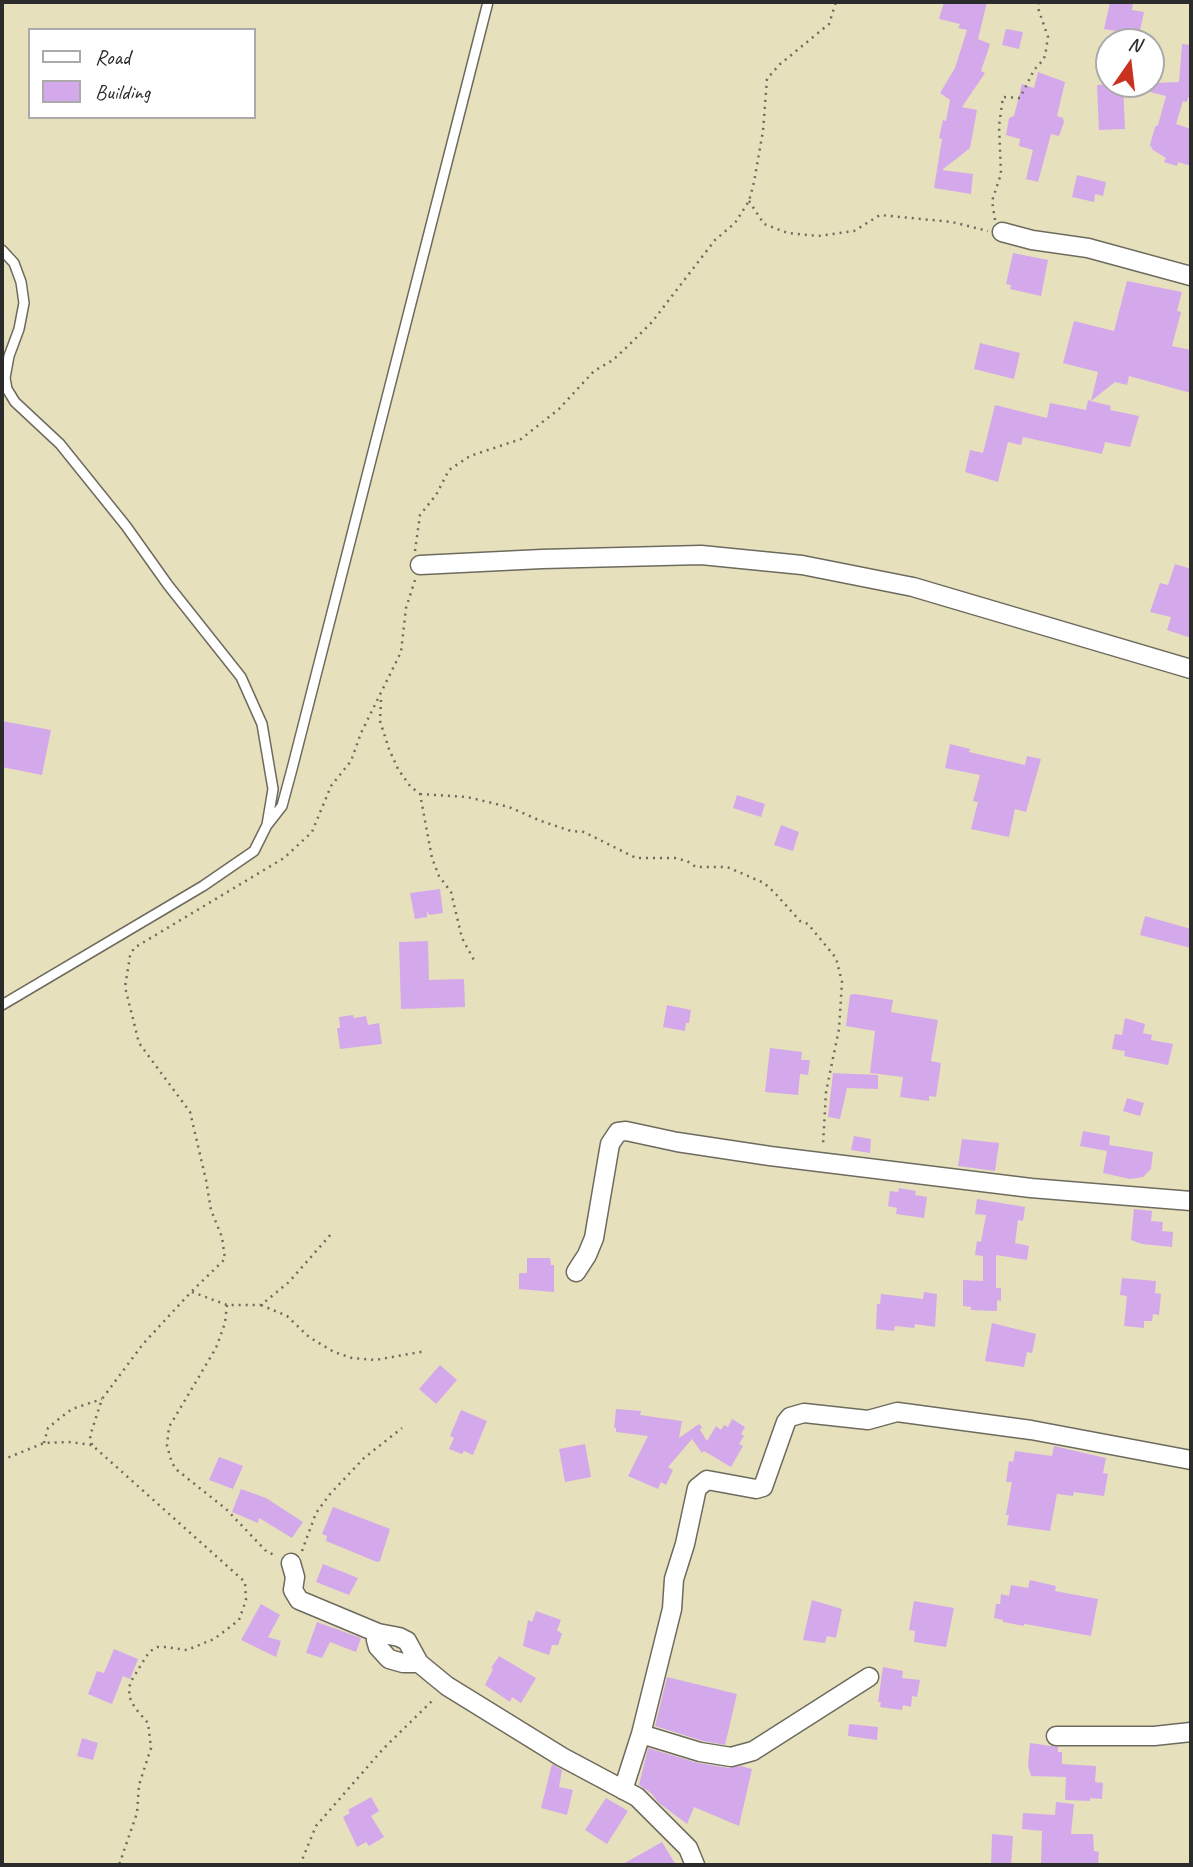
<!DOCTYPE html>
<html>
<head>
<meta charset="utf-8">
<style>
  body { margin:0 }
  #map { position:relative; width:1193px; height:1867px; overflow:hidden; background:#e7e0bc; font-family:Caveat,sans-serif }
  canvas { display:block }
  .frame { position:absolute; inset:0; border:4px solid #2b2b2b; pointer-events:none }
  .legend { position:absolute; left:28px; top:28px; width:228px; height:91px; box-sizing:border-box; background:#fff; border:2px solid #aaa; margin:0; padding:9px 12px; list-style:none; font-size:21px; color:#2b2b2b }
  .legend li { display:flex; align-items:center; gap:14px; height:35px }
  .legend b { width:35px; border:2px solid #aaa }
  .north { position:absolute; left:1095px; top:28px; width:70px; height:70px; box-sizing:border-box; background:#fff; border:2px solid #aaa; border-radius:50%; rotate:14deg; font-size:19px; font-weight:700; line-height:28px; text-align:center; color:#2b2b2b }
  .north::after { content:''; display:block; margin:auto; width:24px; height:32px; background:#c8321e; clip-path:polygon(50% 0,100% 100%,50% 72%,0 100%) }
</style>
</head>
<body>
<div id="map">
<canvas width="1193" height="1867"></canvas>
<div class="frame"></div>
<ul class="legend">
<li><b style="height:9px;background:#fff"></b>Road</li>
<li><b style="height:19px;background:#d3a9eb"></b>Building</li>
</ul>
<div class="north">N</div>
</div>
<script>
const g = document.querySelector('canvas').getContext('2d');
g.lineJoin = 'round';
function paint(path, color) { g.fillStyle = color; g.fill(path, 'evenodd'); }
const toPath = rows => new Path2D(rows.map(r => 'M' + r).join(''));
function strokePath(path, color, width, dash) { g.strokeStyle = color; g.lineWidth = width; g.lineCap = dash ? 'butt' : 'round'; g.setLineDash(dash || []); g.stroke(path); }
const building = toPath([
  [944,2,987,2,978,39,990,44,981,71,985,73,962,107,977,110,970,148,942,170,973,174,971,194,934,188,942,139,939,138,943,120,946,121,950,100,940,93,955,68,967,30,958,28,960,24,939,19],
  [1110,2,1133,2,1132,10,1144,12,1139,35,1104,29],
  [1006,29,1023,32,1019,49,1002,45],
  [1182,44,1191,45,1191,98,1188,97,1187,102,1183,101,1176,124,1191,129,1191,166,1178,162,1177,166,1164,162,1166,158,1153,150,1150,145,1155,127,1158,125,1166,96,1131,87,1131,84,1179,82],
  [1038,72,1065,82,1057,116,1063,118,1064,122,1059,136,1051,134,1038,182,1026,179,1033,150,1019,146,1020,139,1006,135,1009,118,1014,116,1022,84,1034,88],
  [1123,84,1125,129,1099,130,1097,85],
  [1077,175,1106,182,1103,196,1095,194,1094,202,1072,197],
  [1013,253,1048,260,1041,296,1010,289,1011,285,1006,284],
  [1127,281,1182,292,1177,311,1181,312,1172,346,1191,350,1191,393,1129,376,1127,385,1115,382,1091,401,1111,406,1110,410,1139,416,1130,447,1105,442,1102,454,1023,437,1021,445,1008,442,998,482,965,472,970,450,983,453,995,405,1047,418,1050,403,1086,410,1088,400,1091,401,1098,372,1063,363,1074,321,1114,331],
  [980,343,1020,353,1014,379,974,369],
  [1175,564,1191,569,1191,638,1167,630,1171,617,1150,612,1160,583,1168,585],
  [2,721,51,730,42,775,2,767],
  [950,744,970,749,969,752,1025,765,1027,756,1041,759,1026,812,1015,809,1009,837,971,829,978,802,973,801,980,775,945,768],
  [737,795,765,804,761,817,733,808],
  [781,825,799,832,793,851,774,845],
  [440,889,443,913,429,915,427,911,427,917,415,919,410,893],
  [1145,916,1191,929,1191,948,1140,935],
  [428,941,429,980,464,979,465,1007,401,1009,399,942],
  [855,994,893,1000,891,1012,938,1020,931,1061,941,1063,936,1097,929,1096,929,1101,900,1097,903,1077,870,1073,875,1031,846,1026,850,995],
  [667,1005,691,1010,689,1023,686,1023,685,1031,663,1027],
  [353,1015,354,1018,366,1016,368,1025,379,1023,382,1044,340,1049,337,1028,340,1028,339,1017],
  [1125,1018,1145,1024,1143,1033,1152,1035,1151,1040,1173,1044,1168,1065,1124,1056,1125,1051,1112,1049,1115,1034,1122,1035],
  [770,1048,802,1052,801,1060,810,1060,808,1075,800,1074,798,1095,765,1092],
  [833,1073,878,1075,878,1089,847,1088,840,1119,828,1117],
  [1127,1098,1144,1103,1140,1116,1123,1111],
  [1083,1131,1110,1136,1109,1145,1153,1152,1151,1169,1143,1177,1130,1179,1103,1173,1107,1151,1080,1146],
  [854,1136,871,1139,870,1153,851,1150],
  [962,1139,999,1143,995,1171,958,1166],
  [899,1188,916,1191,915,1195,927,1197,924,1218,896,1214,897,1208,888,1206,890,1191,898,1192],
  [977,1199,1025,1207,1023,1221,1018,1220,1015,1243,1029,1246,1027,1260,996,1255,996,1288,1001,1288,1001,1301,997,1300,997,1311,971,1310,971,1307,963,1306,963,1280,983,1281,983,1256,975,1255,977,1241,981,1242,986,1215,975,1214],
  [1134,1209,1152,1211,1151,1221,1163,1222,1162,1231,1173,1232,1172,1247,1142,1244,1131,1240],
  [527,1258,550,1258,551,1265,554,1265,554,1292,519,1289,519,1273,527,1273],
  [1122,1278,1156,1281,1155,1293,1161,1294,1159,1315,1153,1314,1152,1321,1144,1321,1144,1328,1124,1326,1127,1296,1120,1295],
  [924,1292,937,1294,935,1327,915,1324,914,1328,895,1326,894,1331,876,1329,877,1304,880,1304,881,1294,923,1299],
  [992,1323,1036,1334,1032,1353,1027,1352,1024,1367,985,1361],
  [440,1365,457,1380,436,1404,419,1389],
  [616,1409,641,1411,640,1415,682,1421,679,1438,699,1424,702,1427,700,1430,707,1441,716,1426,721,1430,724,1425,728,1427,732,1419,745,1427,741,1434,744,1436,739,1444,743,1446,731,1467,704,1451,702,1453,692,1439,668,1467,673,1470,666,1485,661,1482,658,1489,628,1476,648,1436,616,1432,616,1428,614,1428],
  [461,1410,487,1421,473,1455,464,1451,462,1454,449,1449,454,1438,450,1436],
  [585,1444,591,1477,565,1482,559,1449],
  [1054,1446,1106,1458,1103,1473,1108,1474,1104,1496,1074,1492,1073,1496,1057,1494,1050,1531,1007,1525,1009,1515,1006,1515,1012,1482,1006,1482,1009,1461,1013,1462,1015,1451,1052,1456],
  [219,1457,243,1466,233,1489,209,1480],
  [241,1489,266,1498,303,1522,292,1538,259,1518,258,1523,232,1512],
  [333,1507,390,1529,380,1561,377,1562,326,1541,327,1536,322,1534],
  [323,1564,358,1578,349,1595,316,1582],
  [1030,1580,1056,1586,1055,1591,1098,1599,1091,1636,1031,1625,1024,1624,1024,1626,1003,1622,1003,1620,994,1618,996,1604,1000,1604,1001,1594,1009,1596,1011,1585,1028,1588],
  [812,1600,842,1609,836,1638,827,1636,825,1643,803,1640],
  [914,1601,954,1608,946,1647,914,1642,915,1631,909,1630],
  [261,1604,280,1615,268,1637,281,1641,276,1657,241,1640],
  [536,1611,561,1620,557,1630,562,1634,558,1645,552,1645,549,1655,523,1646,528,1620,532,1622],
  [317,1622,361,1638,356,1652,330,1642,322,1658,306,1653],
  [114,1649,138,1659,130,1679,123,1676,112,1704,88,1694,97,1671,104,1673],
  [499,1656,536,1678,521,1703,512,1697,510,1702,485,1685,493,1669,491,1668],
  [883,1667,903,1671,902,1678,920,1680,917,1697,912,1696,911,1707,903,1705,902,1710,880,1707,881,1702,878,1702],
  [667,1677,737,1694,725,1745,703,1741,655,1726],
  [849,1724,878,1727,877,1740,848,1736],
  [82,1738,98,1743,93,1760,77,1756],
  [1030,1743,1058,1747,1058,1752,1062,1752,1062,1764,1096,1766,1095,1782,1103,1783,1102,1799,1090,1798,1090,1801,1065,1800,1066,1777,1031,1776,1028,1766],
  [648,1748,698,1763,729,1768,741,1766,752,1769,739,1826,694,1807,687,1824,659,1803,651,1793,639,1785],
  [552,1764,562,1770,559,1787,573,1790,567,1815,541,1808],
  [371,1797,379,1811,371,1816,384,1837,369,1846,366,1842,357,1847,343,1817,350,1813,348,1810],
  [606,1798,628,1811,607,1844,585,1830],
  [1056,1802,1074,1804,1071,1834,1093,1834,1094,1851,1099,1852,1098,1863,1094,1863,1093,1865,1041,1865,1042,1831,1022,1829,1023,1813,1055,1815],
  [992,1834,1013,1836,1011,1865,991,1865],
  [662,1842,676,1865,621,1865,648,1850]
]);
const path = toPath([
  [749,201,764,224,788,233,818,236,854,231,880,215,952,222,988,231],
  [995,220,992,201,1001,174,999,126,1003,97,1020,98,1034,70,1044,59,1046,50,1048,37,1038,8,1039,2],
  [415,551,420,515,436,495,449,470,470,456,521,439,559,409,594,371,613,360,629,345,652,322,715,240,735,223,749,201,754,182,763,131,767,79,779,65,829,24,836,2],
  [381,700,380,721,389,749,398,769,410,786,420,794,432,858,439,876,451,892,462,938,475,962],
  [420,794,467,797,509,807,541,821,571,831,584,832,636,858,675,858,687,861,696,867,727,867,764,883,774,892,800,921,808,924,836,958,842,982,839,1029,826,1092,823,1145],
  [192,1292,227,1305,261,1305,289,1282,332,1233],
  [227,1305,225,1323,216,1348,169,1427,167,1446,172,1463,177,1470,226,1509,267,1552,277,1556],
  [261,1305,287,1316,309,1337,334,1352,352,1358,375,1360,426,1351],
  [44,1443,48,1428,60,1418,72,1409,102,1399],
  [92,1445,90,1436,102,1399,143,1344,191,1292,225,1259,222,1237,211,1210,206,1180,190,1112,139,1043,125,987,130,956,134,948,284,858,312,832,331,786,351,761,361,733,401,652,406,608,415,580],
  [2,1460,44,1443,69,1442,92,1445,245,1582,246,1600,239,1620,214,1639,187,1650,166,1647,157,1647,149,1652,130,1683,129,1696,135,1708,148,1723,151,1748,139,1785,137,1813,119,1865],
  [302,1551,316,1513,330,1494,364,1458,402,1428],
  [300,1865,316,1826,383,1749,435,1698]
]);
const service = toPath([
  [2,250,14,263,21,282,24,303,19,329,9,356,5,378,7,389,15,402,60,444,126,526,168,585,241,677,262,724,273,789,267,825,254,851,203,886,2,1005],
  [268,824,282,806,292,769,488,2]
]);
const minor = toPath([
  [1002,232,1032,240,1088,248,1191,276],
  [420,565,542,559,701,555,802,565,913,587,1191,669],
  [576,1272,587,1255,594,1238,610,1144,618,1132,626,1131,677,1142,770,1156,1031,1188,1191,1201],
  [291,1563,295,1577,293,1590,299,1600,378,1633,399,1637,407,1641,419,1663,447,1686,562,1757,637,1797,688,1848,695,1865],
  [378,1633,376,1640,378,1647,389,1659,403,1663,419,1663],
  [641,1734,700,1752,731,1757,753,1751,869,1677],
  [1056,1736,1154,1736,1191,1732],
  [623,1790,641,1734,672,1609,674,1579,685,1544,697,1488,707,1480,756,1489,763,1487,786,1422,790,1417,804,1413,868,1420,897,1412,1031,1430,1191,1460]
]);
paint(building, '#d3a9eb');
strokePath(service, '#6d6a5e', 12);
strokePath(minor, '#6d6a5e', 21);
strokePath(path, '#6d6a5e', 2.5, [2, 5]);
strokePath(service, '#fff', 9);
strokePath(minor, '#fff', 18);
</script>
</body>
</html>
